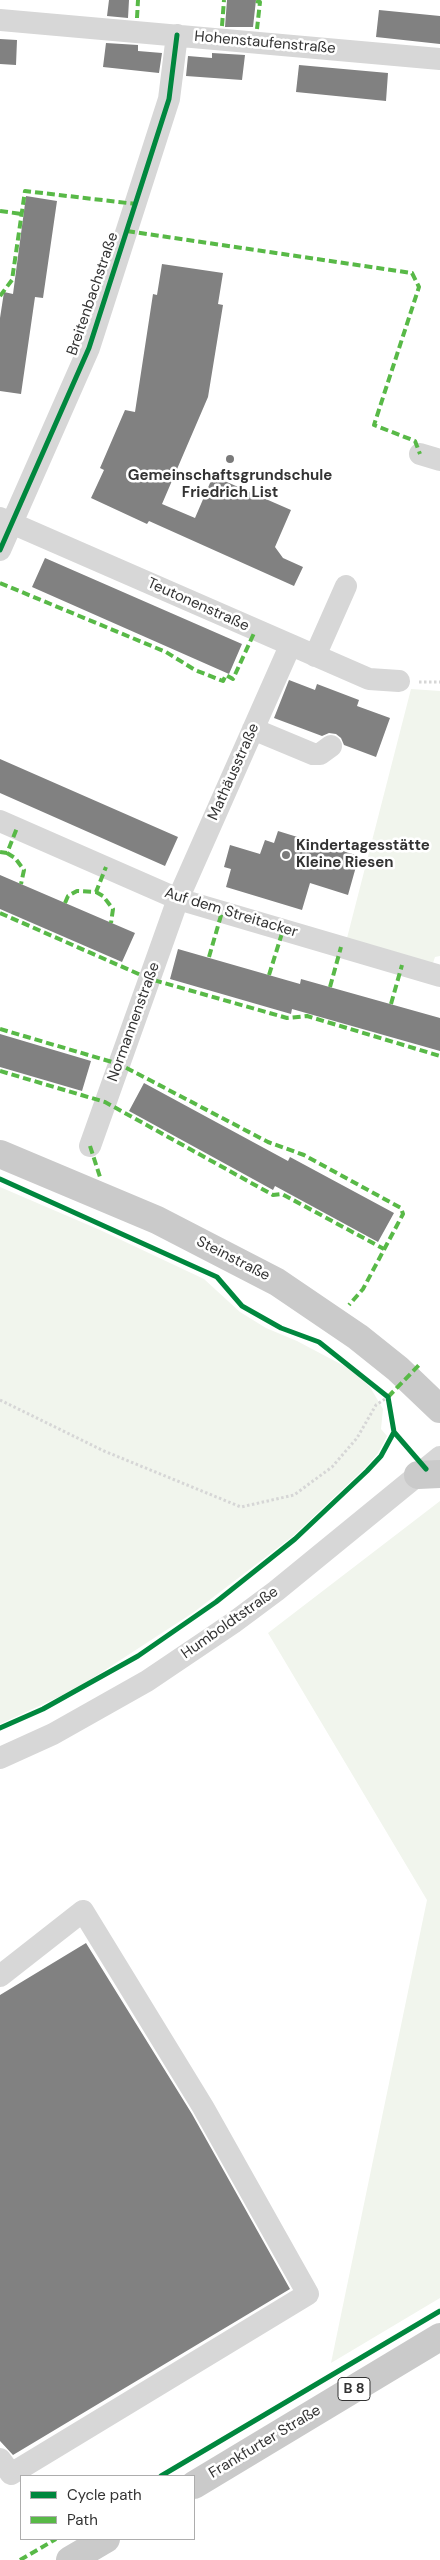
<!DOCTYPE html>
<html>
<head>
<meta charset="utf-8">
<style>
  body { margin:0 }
  #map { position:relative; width:440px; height:2560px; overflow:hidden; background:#fff; font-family:"DM Sans",sans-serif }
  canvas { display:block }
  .legend { position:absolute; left:20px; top:2475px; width:175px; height:65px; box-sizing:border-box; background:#fff; border:1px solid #adadad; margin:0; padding:6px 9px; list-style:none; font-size:15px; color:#333 }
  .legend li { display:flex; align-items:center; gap:10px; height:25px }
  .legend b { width:25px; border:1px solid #adadad }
</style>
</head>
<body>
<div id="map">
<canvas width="440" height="2560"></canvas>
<ul class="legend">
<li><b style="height:6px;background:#00873e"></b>Cycle path</li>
<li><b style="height:6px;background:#58b947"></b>Path</li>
</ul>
</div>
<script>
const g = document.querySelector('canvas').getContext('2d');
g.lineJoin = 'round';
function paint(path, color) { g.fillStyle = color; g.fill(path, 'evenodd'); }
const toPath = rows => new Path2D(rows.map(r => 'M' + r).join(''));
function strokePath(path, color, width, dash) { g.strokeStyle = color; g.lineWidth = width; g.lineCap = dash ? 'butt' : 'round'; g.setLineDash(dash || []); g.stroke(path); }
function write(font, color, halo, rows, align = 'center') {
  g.font = font + ' "DM Sans",sans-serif'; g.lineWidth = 5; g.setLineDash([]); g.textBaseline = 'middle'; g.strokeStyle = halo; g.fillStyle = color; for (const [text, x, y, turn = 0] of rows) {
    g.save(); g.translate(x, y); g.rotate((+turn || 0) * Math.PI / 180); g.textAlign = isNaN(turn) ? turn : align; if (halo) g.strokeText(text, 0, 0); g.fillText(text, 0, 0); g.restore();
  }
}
const green = toPath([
  [411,689,440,691,440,956,435,957,433,963,347,938],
  [0,1187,100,1230,204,1279,240,1312,266,1328,297,1341,350,1369,370,1387,383,1409,381,1429,387,1436,378,1453,367,1466,293,1536,194,1612,76,1689,0,1724],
  [440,1501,440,2298,331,2363,427,1900,268,1633]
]);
const building = toPath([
  [109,0,129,0,128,18,107,16],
  [227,0,256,0,253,27,225,27],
  [379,10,440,16,440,44,376,37],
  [0,39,17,40,16,65,0,64],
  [106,43,138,45,138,51,162,53,159,73,103,67],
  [212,53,245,55,242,80,186,76,188,56,212,58],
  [299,65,388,73,386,101,296,92],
  [26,196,57,201,43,298,35,297,21,394,0,391,0,318,4,292,13,294],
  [162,264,223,273,218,304,223,305,208,397,162,504,195,518,213,476,291,510,275,547,283,558,303,567,294,586,149,521,147,524,91,498,104,470,100,468,125,410,135,412,153,294,157,295],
  [45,558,242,644,229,674,32,587],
  [289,680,315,690,317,684,359,700,357,706,390,718,376,757,344,745,341,738,336,734,329,733,322,736,274,718],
  [0,759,178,837,165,866,0,793],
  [278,831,359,856,348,895,310,883,302,910,226,887,231,869,224,867,230,845,260,854,265,840,274,843],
  [0,875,135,933,122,962,0,909],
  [178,949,300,984,301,979,440,1018,440,1051,292,1009,291,1014,170,979],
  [0,1034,91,1061,82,1091,0,1067],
  [144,1083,288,1161,290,1157,394,1213,378,1242,275,1186,273,1190,129,1111],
  [86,1943,192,2114,290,2289,13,2455,0,2441,0,1995]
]);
const path = toPath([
  [419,682,440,682],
  [0,1400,104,1451,241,1507,294,1495,332,1467,357,1438,376,1405,388,1397]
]);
const minor = toPath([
  [0,20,440,59],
  [420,454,440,460],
  [0,518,369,679,399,681],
  [0,550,89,348,169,99,177,35],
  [315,656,346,586],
  [253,729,313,754,320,754,331,746],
  [0,821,178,899,440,976],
  [90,1146,178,899,290,646],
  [0,1758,53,1734,147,1681,233,1623,276,1591,440,1457],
  [0,1976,83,1911,203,2107,308,2294,11,2474,0,2459]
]);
const major = toPath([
  [0,1154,157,1220,277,1282,358,1337,398,1369,440,1409],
  [418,1475,440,1474],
  [194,2485,440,2337],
  [70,2560,106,2539]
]);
const quiet = toPath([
  [256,1,260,2,257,29],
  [137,18,138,0],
  [222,26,224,0],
  [0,211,22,214],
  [127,231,412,273,419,287,374,425,415,441,420,454],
  [0,296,12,280,25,191,136,204],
  [0,583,166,652,195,670,223,681,226,675,233,679,255,631],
  [0,852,7,853,17,828],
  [7,853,15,858,24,870,21,884],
  [96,892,103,896,113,909,111,923],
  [65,903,68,896,77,891,96,892,106,867],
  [0,913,150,979,287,1018,307,1016,440,1056],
  [209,957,222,912],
  [269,975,283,930],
  [330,987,341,947],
  [391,1004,402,965],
  [0,1029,119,1064,268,1142,304,1155,401,1208,403,1214,363,1289,349,1305],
  [0,1071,105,1102,273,1195,282,1194,384,1249],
  [90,1146,100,1177],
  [388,1397,420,1364],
  [20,2560,56,2539]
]);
const cycleway = toPath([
  [0,550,89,348,169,99,177,35],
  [0,1179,217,1277,242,1306,281,1328,319,1342,388,1397,394,1432,426,1469],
  [0,1728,43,1709,138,1656,216,1602,295,1539,367,1471,381,1456,394,1432],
  [161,2476,440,2311]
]);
const markers = [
  [230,459,5,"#7a7a7a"],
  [286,855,5,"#7a7a7a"]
];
const shields = [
  [354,2389,32]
];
const shieldNames = [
  ["B 8",354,2389]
];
const streetNames = [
  ["Hohenstaufenstraße",265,43,5],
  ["Breitenbachstraße",93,294,-71],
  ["Teutonenstraße",198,605,24],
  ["Mathäusstraße",234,772,-66],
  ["Auf dem Streitacker",231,913,17],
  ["Normannenstraße",134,1022,-70],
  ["Steinstraße",233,1259,27],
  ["Humboldtstraße",230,1623,-35],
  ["Frankfurter Straße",265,2442,-31]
];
const poiNames = [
  ["Gemeinschaftsgrundschule",230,476],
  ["Friedrich List",230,493],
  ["Kindertagesstätte",296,846,"left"],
  ["Kleine Riesen",296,863,"left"]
];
paint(green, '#f1f5ed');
paint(building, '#818181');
strokePath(path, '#d6d6d6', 3, [2.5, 2.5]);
strokePath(minor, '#d7d7d7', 22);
strokePath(major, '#cacaca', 28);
strokePath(quiet, '#58b947', 4, [8, 4]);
strokePath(cycleway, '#00873e', 5);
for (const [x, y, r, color] of markers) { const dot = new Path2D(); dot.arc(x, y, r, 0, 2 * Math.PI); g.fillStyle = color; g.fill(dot); strokePath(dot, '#fff', 2); }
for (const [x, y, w] of shields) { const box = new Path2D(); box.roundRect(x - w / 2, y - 11.5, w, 23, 4); g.fillStyle = '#fff'; g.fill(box); strokePath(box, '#333', 1); }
write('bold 14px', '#333', null, shieldNames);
write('15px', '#333', '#fff', streetNames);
write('bold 15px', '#333', '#fff', poiNames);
</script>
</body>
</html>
